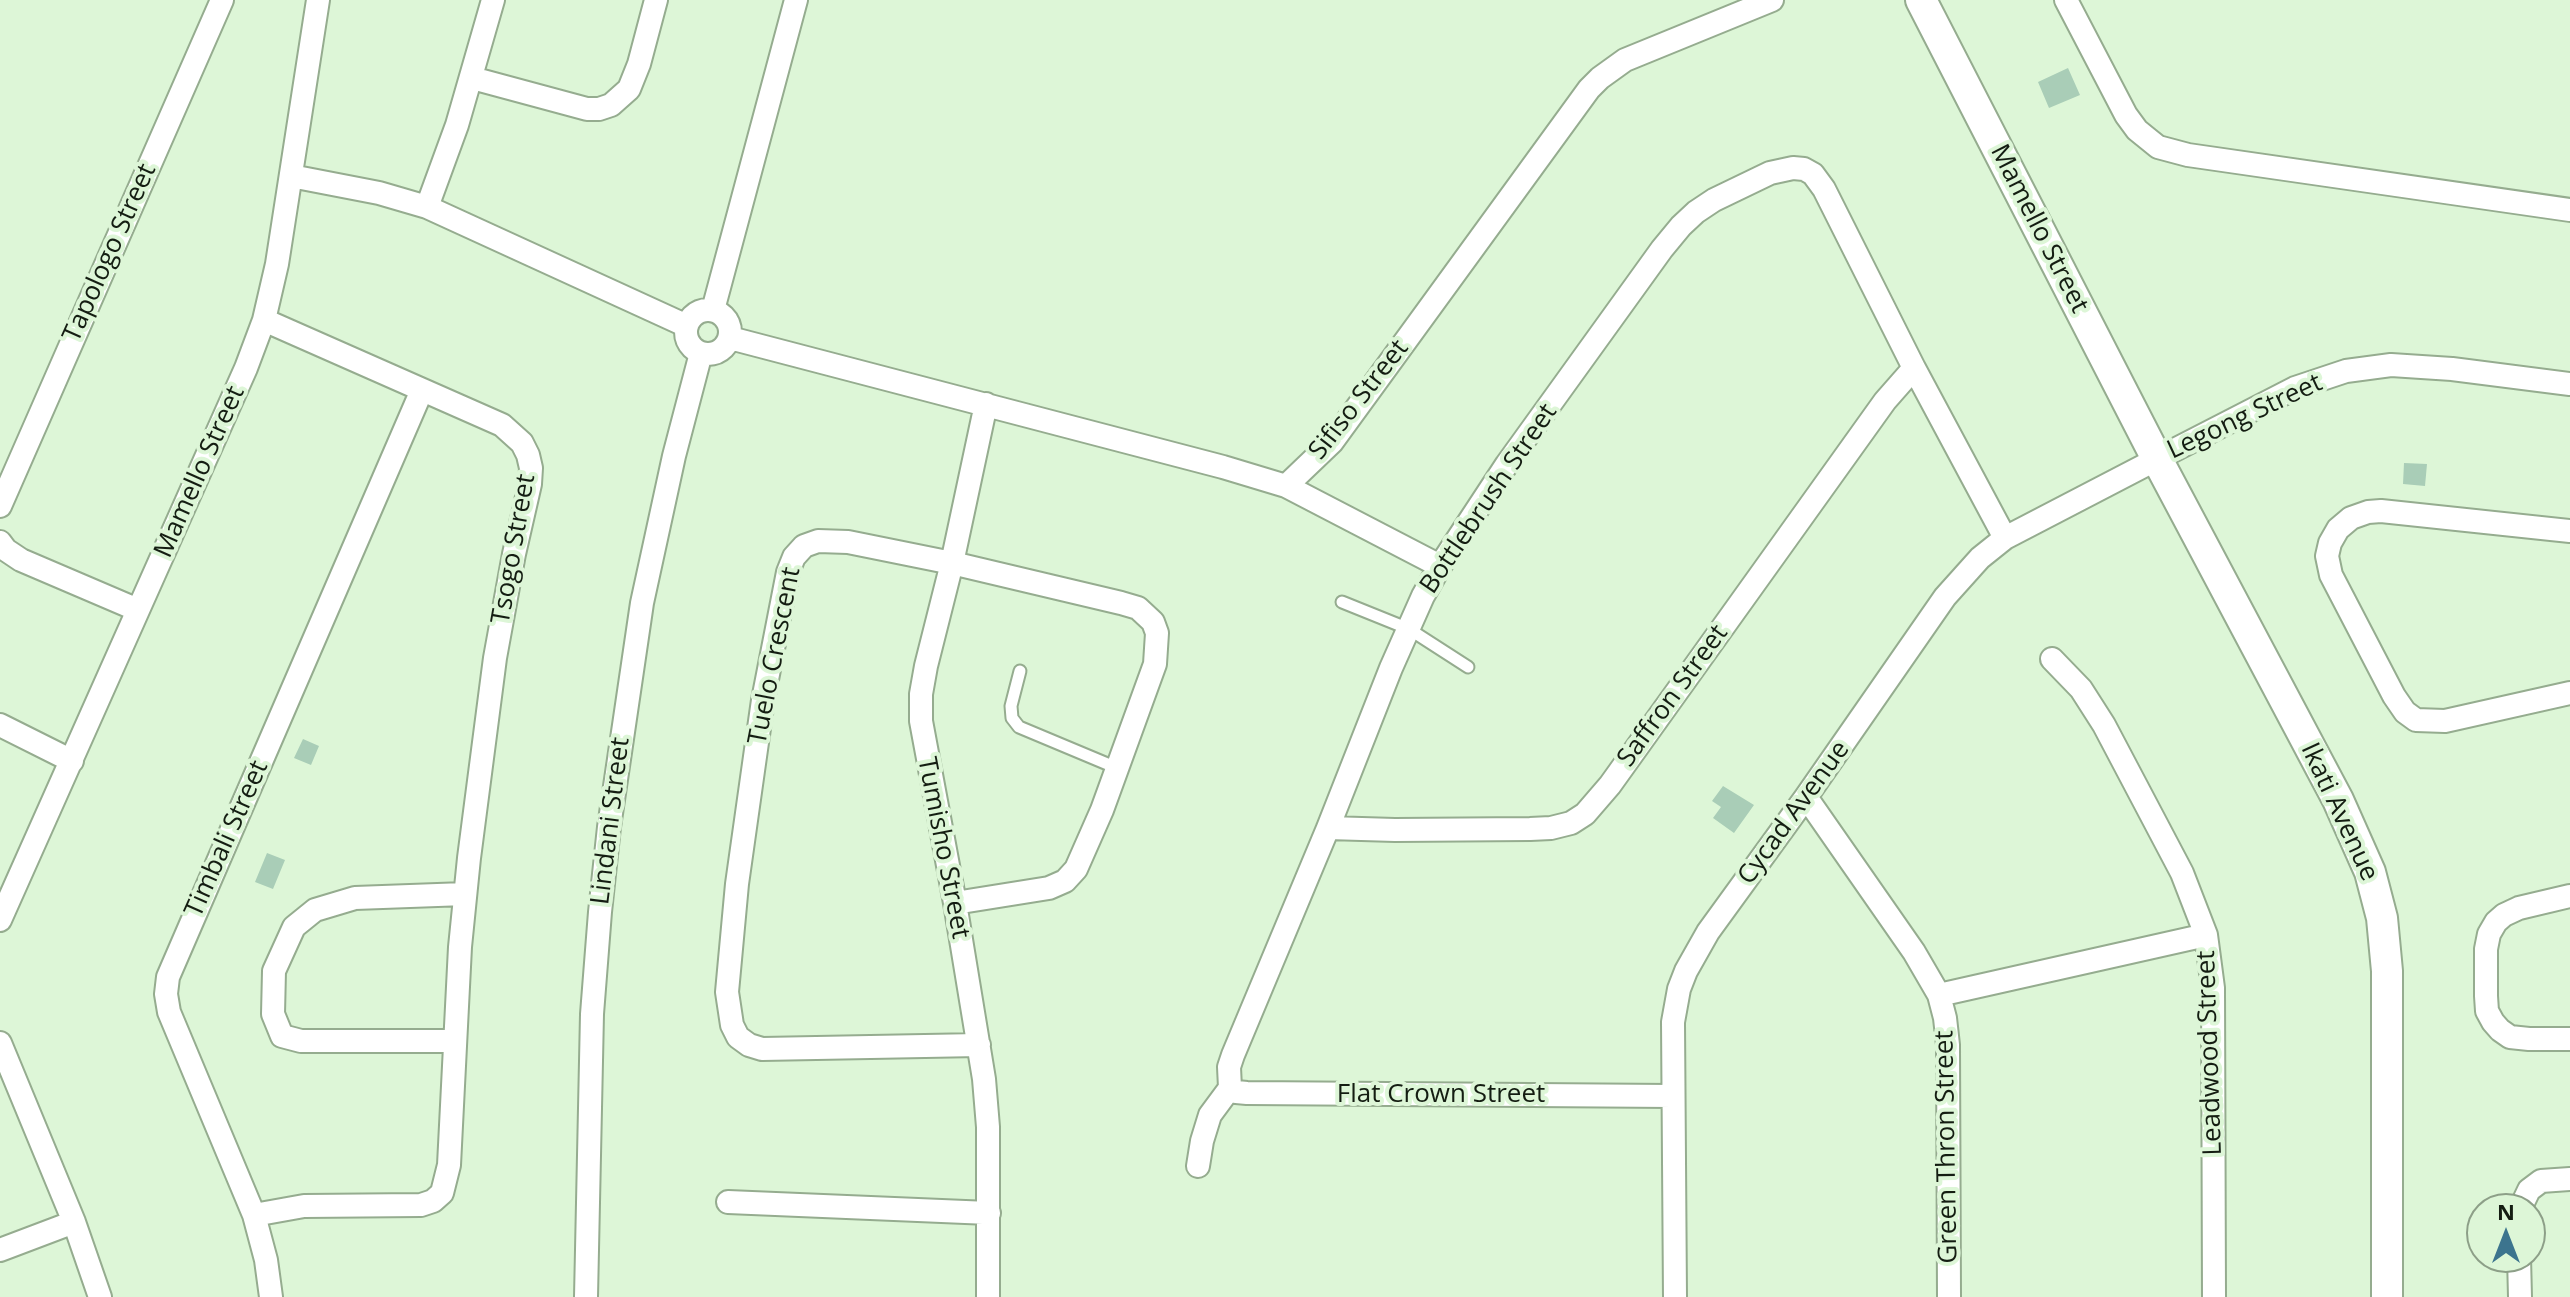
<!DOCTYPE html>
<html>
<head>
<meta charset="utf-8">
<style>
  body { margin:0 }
  #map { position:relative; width:2570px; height:1297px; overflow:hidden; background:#ddf6d7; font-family:"Open Sans",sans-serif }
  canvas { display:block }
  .north { position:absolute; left:2466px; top:1193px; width:80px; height:80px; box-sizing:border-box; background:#ddf6d7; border:2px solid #8d9f88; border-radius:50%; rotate:0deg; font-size:22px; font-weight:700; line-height:32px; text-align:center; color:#141d12 }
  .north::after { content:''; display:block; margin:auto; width:28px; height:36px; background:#3c748e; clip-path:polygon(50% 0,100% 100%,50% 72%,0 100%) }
</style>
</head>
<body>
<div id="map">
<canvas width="2570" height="1297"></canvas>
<div class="north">N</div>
</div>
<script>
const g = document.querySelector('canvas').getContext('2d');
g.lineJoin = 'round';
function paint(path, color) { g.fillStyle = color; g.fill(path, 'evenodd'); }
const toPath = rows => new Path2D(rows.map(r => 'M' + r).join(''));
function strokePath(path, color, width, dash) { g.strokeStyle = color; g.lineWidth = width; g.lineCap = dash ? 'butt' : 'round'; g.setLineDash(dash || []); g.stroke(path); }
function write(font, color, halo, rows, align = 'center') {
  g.font = font + ' "Open Sans",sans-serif'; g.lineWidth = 8; g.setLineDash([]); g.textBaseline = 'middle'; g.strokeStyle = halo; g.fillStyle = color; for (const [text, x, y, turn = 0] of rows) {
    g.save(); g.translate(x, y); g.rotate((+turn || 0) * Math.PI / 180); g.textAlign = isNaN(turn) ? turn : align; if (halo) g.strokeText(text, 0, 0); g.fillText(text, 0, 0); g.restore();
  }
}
const building = toPath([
  [2068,68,2080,95,2049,108,2038,82],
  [2404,463,2427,464,2425,486,2403,484],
  [303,739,319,746,311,765,294,758],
  [1723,786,1754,805,1734,833,1713,818,1721,807,1712,801],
  [267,853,285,860,273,889,255,882]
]);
const lane = toPath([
  [1342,602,1409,629,1468,667],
  [1020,671,1011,706,1012,718,1019,727,1117,768]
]);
const street = toPath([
  [2066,0,2126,115,2137,130,2158,147,2188,155,2570,210],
  [472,78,587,109,599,109,611,105,629,89,639,64,656,0],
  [291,176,379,193,427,207,687,326],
  [427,207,457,125,493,0],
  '686 332a22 22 0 1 1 44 0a22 22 0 1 1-44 0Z',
  [713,310,796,0],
  [730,338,1223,467,1286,486,1332,442,1589,89,1600,78,1625,60,1772,0],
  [986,404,952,563,926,666,921,694,921,721,955,903,984,1079,988,1127,988,1297],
  [1286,486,1440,566],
  [0,506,222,0],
  [2570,531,2381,511,2368,512,2351,518,2338,529,2330,543,2327,556,2331,575,2394,696,2405,712,2416,720,2445,721,2570,693],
  [0,542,6,550,21,560,138,610],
  [2052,659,2081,689,2104,725,2182,873,2206,935,2213,988,2214,1297],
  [0,725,72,761],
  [1806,797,1914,952,1939,995,1945,1018,1948,1045,1949,1297],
  [1328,828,1395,830,1530,829,1551,828,1571,823,1585,814,1610,785,1885,401,1914,368],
  [2570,896,2519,908,2504,915,2496,922,2489,934,2486,949,2486,996,2487,1011,2493,1022,2500,1030,2510,1037,2529,1039,2570,1039],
  [955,903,1049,888,1065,881,1076,869,1102,810,1155,664,1157,633,1153,622,1138,608,1121,603,952,563,848,542,818,541,804,546,794,557,788,572,763,700,737,884,727,992,732,1025,738,1037,749,1045,762,1049,979,1045],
  [0,920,246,368,264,320,277,264,318,0],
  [1939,995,2206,935],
  [455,1041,301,1041,282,1036,273,1014,274,971,294,927,315,910,355,898,465,894],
  [0,1043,74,1222,100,1297],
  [1673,1096,1247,1093,1236,1092,1230,1088,1229,1067,1233,1055,1328,828,1391,668,1423,596,1440,566,1507,464,1662,249,1681,226,1696,212,1714,200,1770,173,1793,168,1804,169,1813,174,1824,189,1914,368,2005,538],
  [1198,1166,1202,1141,1210,1115,1230,1088],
  [728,1202,989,1213],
  [2520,1209,2529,1190,2541,1181,2570,1179],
  [254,1215,304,1206,421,1205,433,1201,442,1193,449,1165,460,947,469,858,495,658,514,554,530,484,531,468,528,455,522,443,502,425,264,320],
  [0,1250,74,1222],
  [2519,1257,2520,1297],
  [271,1297,266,1260,254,1215,169,1012,166,994,168,977,422,390],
  [586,1297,592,1014,600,912,609,827,642,603,674,456,701,353],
  [1675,1297,1673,1022,1679,989,1686,971,1708,932,1806,797,1945,597,1980,558,2005,538,2157,459,2295,388,2346,371,2391,365,2452,369,2570,384]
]);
const secondary = toPath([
  [1921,0,2157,459,2338,800,2370,872,2382,918,2387,971,2387,1297]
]);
const streetNames = [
  ["Mamello Street",2039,229,63],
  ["Tapologo Street",110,253,-66],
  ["Sifiso Street",1359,400,-52],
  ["Legong Street",2245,417,-25],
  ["Mamello Street",200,472,-66],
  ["Bottlebrush Street",1489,499,-56],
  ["Tsogo Street",514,549,-80],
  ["Tuelo Crescent",775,656,-79],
  ["Saffron Street",1673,696,-54],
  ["Ikati Avenue",2339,812,65],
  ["Cycad Avenue",1794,813,-54],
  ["Lindani Street",611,821,-83],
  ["Timbali Street",227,839,-66],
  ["Tumisho Street",943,848,79],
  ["Leadwood Street",2210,1053,-92],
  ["Flat Crown Street",1441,1095],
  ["Green Thron Street",1947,1147,-91]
];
paint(building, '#a9cdb7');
strokePath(lane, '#95ac8f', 15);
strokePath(street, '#95ac8f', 26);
strokePath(secondary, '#95ac8f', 34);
strokePath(lane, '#fff', 11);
strokePath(street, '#fff', 22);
strokePath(secondary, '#fff', 30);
write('26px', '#141d12', '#ddf6d7', streetNames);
</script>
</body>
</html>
